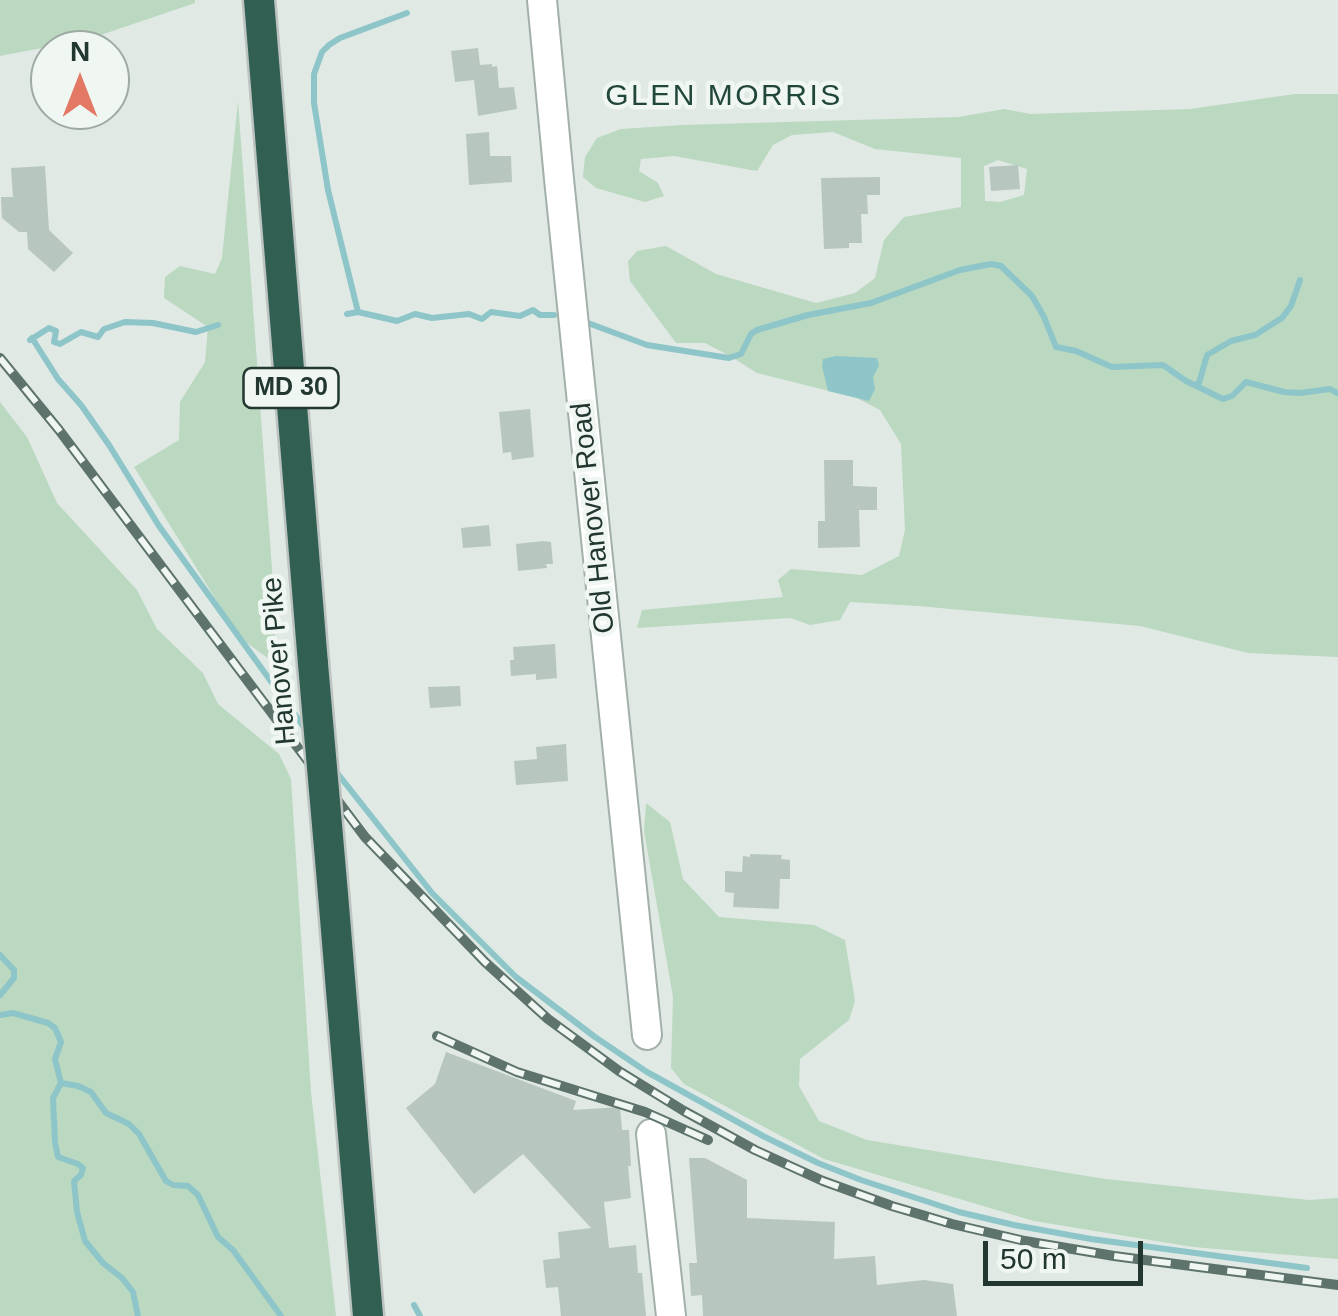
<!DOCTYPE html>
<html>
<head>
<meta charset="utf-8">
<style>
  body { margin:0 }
  #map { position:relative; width:1338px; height:1316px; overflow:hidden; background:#e0e9e4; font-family:Arial,sans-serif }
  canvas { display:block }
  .north { position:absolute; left:30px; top:30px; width:100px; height:100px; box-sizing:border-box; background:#f0f6f2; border:2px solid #9eaaa4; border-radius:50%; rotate:0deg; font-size:28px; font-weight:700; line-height:40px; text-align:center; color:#223730 }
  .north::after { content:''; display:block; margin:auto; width:35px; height:45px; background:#e37864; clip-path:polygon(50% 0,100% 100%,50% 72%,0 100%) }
  .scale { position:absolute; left:983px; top:1241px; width:160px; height:45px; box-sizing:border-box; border:5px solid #223730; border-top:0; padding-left:12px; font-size:30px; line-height:35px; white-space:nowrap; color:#223730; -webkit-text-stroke:8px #f0f6f2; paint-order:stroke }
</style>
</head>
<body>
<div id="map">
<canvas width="1338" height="1316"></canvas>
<div class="north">N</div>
<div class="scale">50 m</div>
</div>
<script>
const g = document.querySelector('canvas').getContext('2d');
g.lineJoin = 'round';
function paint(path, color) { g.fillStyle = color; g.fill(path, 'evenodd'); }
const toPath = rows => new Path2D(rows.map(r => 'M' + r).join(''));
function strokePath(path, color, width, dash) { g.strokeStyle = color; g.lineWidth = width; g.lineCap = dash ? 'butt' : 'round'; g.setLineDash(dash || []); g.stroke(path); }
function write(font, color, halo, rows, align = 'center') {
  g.font = font + ' Arial,sans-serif'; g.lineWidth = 9; g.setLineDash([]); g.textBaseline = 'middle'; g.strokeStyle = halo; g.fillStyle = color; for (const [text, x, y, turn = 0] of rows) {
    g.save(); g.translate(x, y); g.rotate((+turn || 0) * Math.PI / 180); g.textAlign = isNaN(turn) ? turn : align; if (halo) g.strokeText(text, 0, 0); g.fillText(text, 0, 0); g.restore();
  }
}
const green = toPath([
  [0,0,195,0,195,3,89,39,0,56],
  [1295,94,1338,94,1338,657,1248,653,1140,626,918,606,850,602,840,620,810,625,791,618,637,628,642,610,783,597,778,580,791,569,862,575,899,556,905,530,901,444,880,410,857,398,757,373,730,356,705,343,676,343,630,281,628,261,637,251,666,246,716,274,816,303,855,293,875,278,884,240,904,217,961,207,961,158,875,149,833,132,792,135,773,145,757,171,674,156,641,159,639,171,658,183,664,196,645,202,596,188,583,177,585,157,597,138,621,129,682,125,959,117,1004,109,1031,114,1190,109],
  [998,160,1027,169,1024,195,1000,202,985,201,984,166],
  [238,101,276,624,273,662,239,637,134,467,179,440,180,402,205,362,208,327,164,298,165,277,180,266,215,274,222,258],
  [0,402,27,437,57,503,137,590,157,629,203,673,218,704,279,754,291,779,311,1092,336,1316,0,1316],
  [646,803,670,822,683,879,719,917,814,925,845,940,855,1001,849,1020,800,1059,799,1086,819,1121,867,1140,1105,1179,1309,1200,1338,1198,1338,1259,1193,1247,1034,1221,824,1159,684,1084,671,1068,673,997,644,831]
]);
const water = toPath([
  [836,356,877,358,879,366,873,377,875,389,869,401,828,391,822,366,823,359]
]);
const stream = toPath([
  [358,312,328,190,314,103,314,74,322,52,329,45,340,38,407,13],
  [347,314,358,312,397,321,415,314,432,318,469,314,482,319,491,312,520,316,533,310,540,315,554,315],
  [588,323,647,345,729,358,741,354,751,334,757,330,808,315,871,303,960,270,991,264,1001,266,1032,296,1044,317,1056,347,1076,351,1112,367,1163,365,1186,381,1223,399,1232,396,1246,382,1284,392,1300,393,1330,389,1337,393],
  [32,338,58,379,81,405,109,445,159,526,306,730],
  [30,340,49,328,56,331,54,342,60,344,81,332,98,337,104,329,125,322,153,323,196,332,218,325],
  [1197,384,1199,383,1207,355,1231,341,1255,335,1282,318,1291,306,1300,280],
  [334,769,432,893,516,977,595,1037,647,1072,763,1136,818,1163,861,1180,959,1212,1014,1225,1091,1239,1307,1268],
  [0,955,14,970,14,978,0,995],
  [0,1015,13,1013,48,1023,55,1028,61,1042,55,1059,61,1083,53,1098,55,1142,58,1157,78,1164,83,1168,81,1175,74,1181,77,1212,85,1241,103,1263,122,1278,133,1292,138,1316],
  [61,1083,78,1086,91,1092,106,1113,129,1124,139,1134,166,1181,173,1185,188,1186,198,1195,218,1237,233,1250,281,1316],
  [414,1305,420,1316]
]);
const building = toPath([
  [478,48,480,65,492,64,492,67,497,66,499,88,514,87,517,109,478,116,474,80,455,82,451,51],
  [489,132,490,156,511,156,512,182,469,185,466,134],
  [1018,165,1020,189,991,191,989,167],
  [45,166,49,230,73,253,54,272,28,249,27,232,19,232,2,218,1,197,13,197,11,168],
  [880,177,880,195,867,195,868,214,861,214,862,243,849,243,849,248,824,249,821,178],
  [530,409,534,457,512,460,511,452,503,453,499,412],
  [824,460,853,460,853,486,877,487,877,510,859,510,860,547,818,548,818,521,825,521],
  [489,525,491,546,463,548,461,528],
  [543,541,551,542,553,564,546,564,547,568,518,571,516,544],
  [555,644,557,678,536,680,536,674,511,676,510,660,514,660,513,647],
  [460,686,461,706,430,708,428,687],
  [566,744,568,781,516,785,514,761,537,759,536,747],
  [750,854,782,855,781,859,790,860,790,879,780,879,779,909,733,907,734,893,725,892,725,871,742,872,743,856,750,857],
  [446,1052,576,1101,573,1110,620,1107,622,1130,629,1130,631,1166,628,1166,631,1198,604,1202,609,1248,636,1245,638,1273,642,1273,646,1316,561,1316,558,1287,546,1288,543,1260,560,1258,558,1232,591,1228,523,1154,474,1194,406,1108,435,1084],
  [689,1158,705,1158,747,1180,747,1218,835,1222,834,1259,875,1256,877,1285,924,1280,953,1284,957,1316,703,1316,702,1295,691,1296,689,1263,697,1263]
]);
const minor = toPath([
  [542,0,559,179,647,1035],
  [651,1134,671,1316]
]);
const highway = toPath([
  [259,0,313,664],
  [333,894,368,1316]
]);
const rail = toPath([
  [0,358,59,430,365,837,485,962,548,1019,619,1071,684,1111,755,1150,823,1181,892,1206,952,1224,1025,1241,1114,1256,1338,1285],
  [437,1036,517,1072,645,1112,708,1140]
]);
const highwayBridge = toPath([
  [313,664,333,894]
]);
const shields = [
  [291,388,95]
];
const shieldNames = [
  ["MD 30",291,388]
];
const streetNames = [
  ["Old Hanover Road",594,518,-96],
  ["Hanover Pike",280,661,-95]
];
const neighbourhoodNames = [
  ["GLEN MORRIS",724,97]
];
paint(green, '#bbd8c0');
paint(water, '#8dc5c9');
strokePath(stream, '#8dc5c9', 6);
paint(building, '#b8c6c0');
strokePath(minor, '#a3b0aa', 32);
strokePath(highway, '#bdc3c1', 35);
strokePath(minor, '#fff', 28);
strokePath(highway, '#316053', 30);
strokePath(rail, '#5d736b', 10);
strokePath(rail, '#f0f6f2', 6, [19]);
strokePath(highwayBridge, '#bdc3c1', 35, []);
strokePath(highwayBridge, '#316053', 30);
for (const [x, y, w] of shields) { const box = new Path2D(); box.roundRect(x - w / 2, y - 20, w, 40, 8); g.fillStyle = '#f0f6f2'; g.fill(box); strokePath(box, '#223730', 2.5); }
write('bold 25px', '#223730', null, shieldNames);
write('28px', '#223730', '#f0f6f2', streetNames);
g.letterSpacing = '2.5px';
write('30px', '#21473b', '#f0f6f2', neighbourhoodNames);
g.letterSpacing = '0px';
</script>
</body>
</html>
